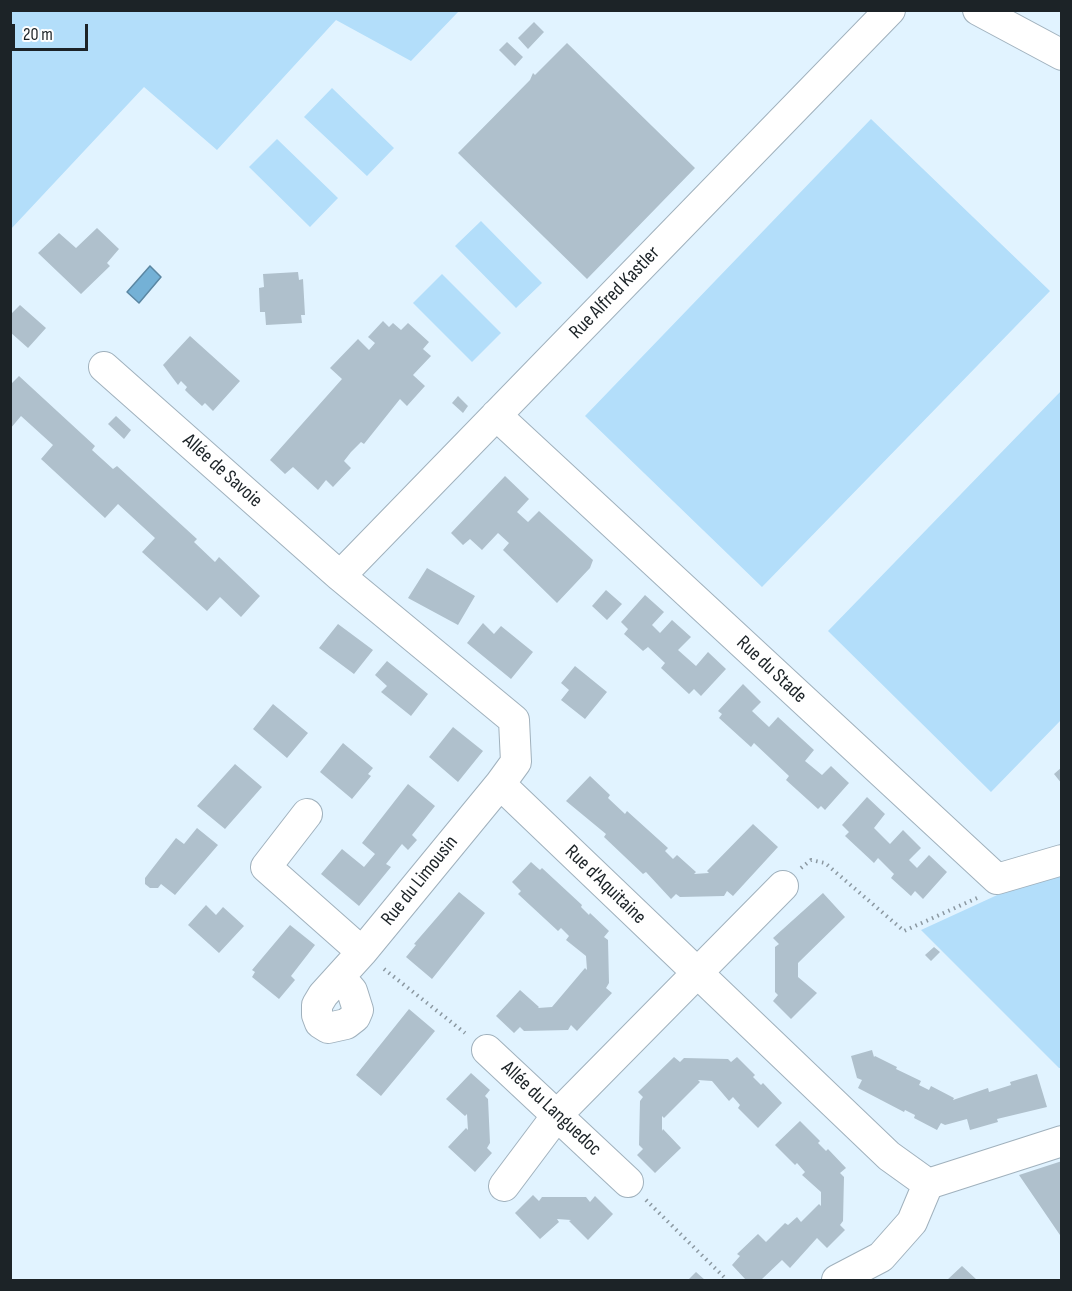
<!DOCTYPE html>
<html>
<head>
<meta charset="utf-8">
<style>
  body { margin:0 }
  #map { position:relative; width:1072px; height:1291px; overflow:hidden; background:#e1f3ff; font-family:"Sofia Sans Condensed",sans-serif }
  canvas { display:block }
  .frame { position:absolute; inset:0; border:12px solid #1c2327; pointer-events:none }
  .scale { position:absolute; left:12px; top:24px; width:76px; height:27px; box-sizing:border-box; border:3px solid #1c2327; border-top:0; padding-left:8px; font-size:18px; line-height:21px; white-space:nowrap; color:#1c2327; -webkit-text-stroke:4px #fff; paint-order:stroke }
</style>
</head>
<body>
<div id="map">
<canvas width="1072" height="1291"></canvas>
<div class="frame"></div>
<div class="scale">20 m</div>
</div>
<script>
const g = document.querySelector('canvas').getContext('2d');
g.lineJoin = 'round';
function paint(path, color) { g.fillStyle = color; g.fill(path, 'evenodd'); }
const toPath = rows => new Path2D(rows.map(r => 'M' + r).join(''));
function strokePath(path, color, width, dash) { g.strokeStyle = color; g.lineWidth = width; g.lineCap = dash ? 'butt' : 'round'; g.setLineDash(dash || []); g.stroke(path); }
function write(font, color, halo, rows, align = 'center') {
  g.font = font + ' "Sofia Sans Condensed",sans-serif'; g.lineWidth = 4.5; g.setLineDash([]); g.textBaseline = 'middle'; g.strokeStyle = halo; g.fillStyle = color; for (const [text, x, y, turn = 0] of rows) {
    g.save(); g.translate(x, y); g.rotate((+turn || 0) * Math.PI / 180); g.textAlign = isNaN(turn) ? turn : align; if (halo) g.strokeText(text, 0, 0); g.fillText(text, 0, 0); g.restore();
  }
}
const green = toPath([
  [11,10,459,10,459,11,411,61,336,20,217,150,144,87,11,229],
  [332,88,394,148,367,176,304,117],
  [871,119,1050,291,762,587,585,416],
  [277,139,338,198,310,227,249,167],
  [481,221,542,283,516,308,455,246],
  [442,274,501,333,472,362,413,303],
  [1061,391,1061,720,991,792,828,631],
  [1061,874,1061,1068,1059,1068,921,930,1006,891]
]);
const water = toPath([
  [150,266,161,277,139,303,127,292,150,266]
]);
const building = toPath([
  [534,22,544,32,528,49,518,38],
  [507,42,523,57,515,66,499,50],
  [567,43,695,168,587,279,458,153,530,80,533,73,535,75],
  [97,228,119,249,107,263,110,266,81,294,38,253,59,233,76,248],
  [298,272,299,280,303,279,305,315,301,315,302,323,266,325,265,312,260,312,259,288,264,287,263,274],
  [20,305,46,328,28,348,10,332,10,315],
  [383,321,389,327,393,323,401,330,408,323,429,342,423,349,431,356,413,375,425,386,407,406,400,399,364,444,361,442,351,452,344,461,351,468,333,487,326,480,318,490,293,467,285,474,270,460,342,379,330,368,358,339,369,350,375,343,368,337],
  [190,336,240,381,213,411,205,403,202,406,189,394,185,390,187,387,181,381,178,385,163,365],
  [19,376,95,446,92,450,113,469,117,466,197,539,194,542,215,562,219,557,260,596,241,617,220,597,207,611,142,552,155,538,118,504,105,518,41,459,53,445,21,416,10,429,10,385],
  [458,396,468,406,463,413,452,403],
  [116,416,131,430,124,439,108,424],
  [505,476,529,499,517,512,528,522,539,511,593,560,590,568,557,603,503,550,509,543,498,533,482,550,470,539,463,545,451,533],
  [427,568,475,596,458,625,408,598],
  [606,590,622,604,607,620,592,606],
  [645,595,664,612,652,625,660,633,672,620,691,637,678,650,696,666,708,652,726,669,701,696,694,689,689,694,661,668,665,663,648,647,643,651,624,634,628,629,621,622],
  [483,623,494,634,501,626,533,652,511,679,467,643],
  [338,624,373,650,354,674,319,648],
  [387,661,428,694,411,716,381,692,387,686,375,675],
  [575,666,607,692,585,719,561,700,569,690,561,683],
  [743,684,761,702,752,711,769,727,778,717,814,750,805,761,822,775,831,766,849,783,825,810,821,806,818,809,786,780,789,776,754,743,751,747,719,718,722,714,718,711],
  [273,704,308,733,287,758,253,729],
  [453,727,483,751,458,782,429,757],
  [343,743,373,768,368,774,371,776,352,799,320,772],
  [235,764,262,787,225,829,197,806],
  [1062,767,1062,784,1054,774],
  [590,776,610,795,608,798,625,814,627,811,668,848,665,851,673,859,677,855,696,872,694,874,709,873,707,871,753,824,778,847,733,896,727,891,724,896,680,897,676,894,671,899,646,872,643,874,604,837,606,834,566,801],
  [408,784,435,806,412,835,417,840,408,850,402,844,386,864,391,867,359,906,321,874,342,849,364,867,375,854,362,843],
  [867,797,885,814,874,828,890,844,903,830,921,848,909,860,917,868,929,855,947,872,923,899,915,891,911,896,891,878,894,874,878,858,874,863,845,836,849,832,842,825],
  [197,828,218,845,175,895,161,884,158,888,150,888,145,884,145,878,176,838,184,844],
  [531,862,540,870,542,868,582,905,581,907,589,915,590,913,609,931,604,937,608,940,609,983,606,988,612,993,577,1031,571,1025,568,1030,524,1031,520,1027,514,1033,496,1016,520,990,539,1007,538,1008,552,1007,585,968,587,970,586,956,566,940,569,936,561,928,558,931,518,894,521,891,512,882],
  [459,892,485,913,432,979,406,957,416,945,414,944],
  [823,893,845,917,798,963,798,977,817,993,791,1019,773,1001,778,995,775,992,775,947,779,944,773,938],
  [206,905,216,915,223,907,244,926,219,953,188,925],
  [290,925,315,945,291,976,295,980,279,999,252,977,255,972,252,970],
  [934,947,940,952,931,961,925,955],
  [409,1009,435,1031,381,1096,356,1075],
  [872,1050,874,1057,875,1056,897,1067,896,1069,921,1081,919,1085,929,1090,931,1086,954,1098,953,1100,988,1088,989,1092,1011,1085,1010,1082,1037,1074,1047,1107,997,1119,998,1122,970,1130,967,1119,945,1125,941,1123,937,1130,914,1118,915,1115,905,1110,904,1112,858,1088,862,1080,857,1078,851,1056],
  [674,1057,680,1062,684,1058,728,1059,731,1062,737,1057,755,1075,753,1077,761,1085,763,1083,782,1103,758,1128,738,1108,740,1105,733,1097,729,1101,712,1081,698,1080,700,1082,664,1118,662,1116,662,1131,663,1129,681,1148,655,1173,637,1155,643,1149,639,1145,640,1101,643,1097,638,1092],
  [471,1073,490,1090,485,1096,488,1099,490,1143,487,1148,492,1153,475,1172,448,1147,466,1128,468,1130,467,1114,465,1116,446,1099],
  [800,1121,820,1141,818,1143,826,1151,828,1149,846,1168,840,1173,844,1177,843,1221,840,1225,845,1230,827,1248,817,1238,790,1268,782,1260,762,1279,746,1280,732,1265,740,1256,737,1254,758,1234,766,1242,785,1223,788,1225,797,1217,801,1222,819,1204,821,1206,821,1192,802,1175,805,1172,797,1163,795,1165,775,1145],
  [1062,1161,1062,1238,1019,1175],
  [533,1195,539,1201,542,1197,586,1197,590,1202,595,1196,613,1214,588,1240,569,1221,571,1220,557,1219,559,1222,540,1239,515,1213],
  [962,1266,977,1280,947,1280],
  [696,1272,705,1280,688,1280]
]);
const path = toPath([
  [801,868,811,860,825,863,904,931,977,898],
  [384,969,465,1033],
  [646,1200,727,1280]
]);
const minor = toPath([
  [978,10,1062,55],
  [104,367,340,576,514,720,516,762,500,784,889,1156,928,1184],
  [496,415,997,879,1062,860],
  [340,576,890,10],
  [307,814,266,867,362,952],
  [340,977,352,991,358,1010,355,1017,346,1024,328,1028,320,1023,317,1015,317,1005,323,995,362,952,500,784],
  [487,1050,628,1182],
  [504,1186,558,1114,783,886],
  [837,1280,881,1257,912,1222,928,1184,1062,1141]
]);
const streetNames = [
  ["Rue Alfred Kastler",615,293,-46],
  ["Allée de Savoie",222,471,42],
  ["Rue du Stade",771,670,43],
  ["Rue du Limousin",420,881,-51],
  ["Rue d'Aquitaine",605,885,44],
  ["Allée du Languedoc",551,1109,43]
];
paint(green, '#b3defa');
paint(water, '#74b1d6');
strokePath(water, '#5a86a2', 1.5);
paint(building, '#afc0cc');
strokePath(minor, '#a0b1bd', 32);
strokePath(path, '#8b98a1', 4, [1.5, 4.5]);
strokePath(minor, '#fff', 30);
write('20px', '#1c2327', '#fff', streetNames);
</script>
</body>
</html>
